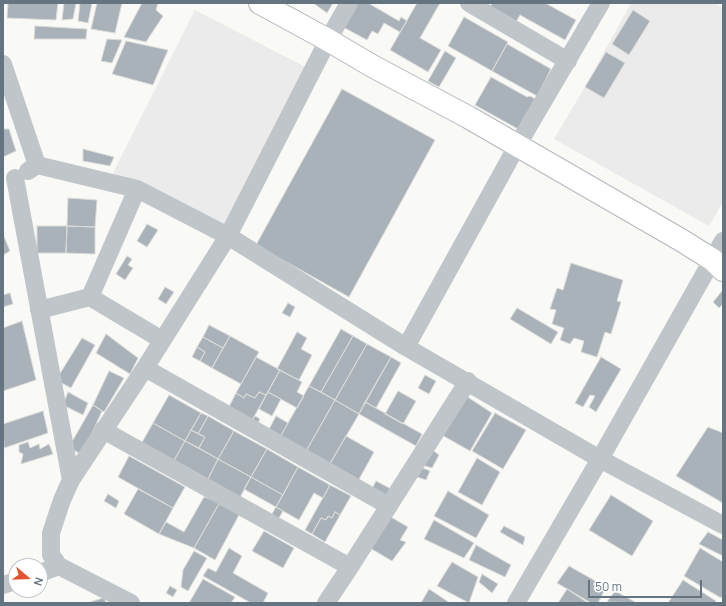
<!DOCTYPE html>
<html>
<head>
<meta charset="utf-8">
<style>
  body { margin:0 }
  #map { position:relative; width:726px; height:606px; overflow:hidden; background:#f9f9f6; font-family:Manrope,sans-serif }
  canvas { display:block }
  .frame { position:absolute; inset:0; border:4px solid #647581; pointer-events:none }
  .north { position:absolute; left:8px; top:558px; width:40px; height:40px; box-sizing:border-box; background:#fff; border:1px solid #c1c8cd; border-radius:50%; rotate:109deg; font-size:11px; font-weight:700; line-height:16px; text-align:center; color:#647581 }
  .north::after { content:''; display:block; margin:auto; width:14px; height:18px; background:#e1542e; clip-path:polygon(50% 0,100% 100%,50% 72%,0 100%) }
  .scale { position:absolute; left:588px; top:580px; width:114px; height:18px; box-sizing:border-box; border:2px solid #647581; border-top:0; padding-left:5px; font-size:12px; line-height:14px; white-space:nowrap; color:#647581; -webkit-text-stroke:3px #fff; paint-order:stroke }
</style>
</head>
<body>
<div id="map">
<canvas width="726" height="606"></canvas>
<div class="frame"></div>
<div class="north">N</div>
<div class="scale">50 m</div>
</div>
<script>
const g = document.querySelector('canvas').getContext('2d');
g.lineJoin = 'round';
function paint(path, color) { g.fillStyle = color; g.fill(path, 'evenodd'); }
const toPath = rows => new Path2D(rows.map(r => 'M' + r).join(''));
function strokePath(path, color, width, dash) { g.strokeStyle = color; g.lineWidth = width; g.lineCap = dash ? 'butt' : 'round'; g.setLineDash(dash || []); g.stroke(path); }
const built = toPath([
  [631,3,714,3,723,8,723,202,709,226,554,139,585,87],
  [195,10,309,69,227,231,113,173]
]);
const building = toPath([
  [8,3,58,3,56,20,7,18,8,3],
  [64,3,76,3,73,19,62,20,64,3],
  [80,3,92,3,88,23,78,21,80,3],
  [97,3,122,3,115,33,91,29,97,3],
  [142,3,158,3,156,10,163,16,146,42,124,37,142,3],
  [313,3,333,3,327,13,313,3],
  [357,3,368,3,399,21,401,17,407,21,400,32,384,23,378,34,372,31,367,40,343,27,357,3],
  [417,3,440,3,420,38,441,50,428,72,390,50,417,3],
  [493,3,545,3,576,20,565,40,520,15,516,22,489,7,493,3],
  [633,10,650,21,629,55,612,44,633,10],
  [464,17,508,42,492,71,448,46,464,17],
  [35,26,87,29,86,39,34,39,35,26],
  [107,39,122,40,112,63,101,61,107,39],
  [126,41,168,50,153,85,112,74,126,41],
  [507,44,551,69,537,96,492,71,507,44],
  [445,51,456,58,439,87,428,81,445,51],
  [606,52,625,63,604,98,585,87,606,52],
  [491,77,527,97,530,96,535,99,518,129,475,105,491,77],
  [342,89,435,140,349,297,256,245,342,89],
  [3,129,9,129,16,151,3,157,3,129],
  [83,149,114,157,110,166,83,161,83,149],
  [68,198,97,200,95,227,67,226,68,198],
  [147,224,158,230,147,247,137,241,147,224],
  [37,226,67,226,66,253,37,253,37,226],
  [67,226,95,227,95,254,66,253,67,226],
  [3,234,10,251,3,255,3,234],
  [127,256,132,259,128,265,133,268,125,280,116,274,127,256],
  [571,263,623,280,617,301,621,302,611,334,605,332,597,357,581,352,584,341,574,338,570,344,560,340,564,328,552,324,556,310,550,309,557,288,563,290,571,263],
  [165,287,174,292,166,304,158,299,165,287],
  [722,291,723,292,723,304,719,308,713,302,722,291],
  [10,293,13,304,3,307,3,295,10,293],
  [288,303,295,307,290,317,282,313,288,303],
  [517,308,558,332,551,344,510,319,517,308],
  [22,321,36,380,3,391,3,328,22,321],
  [209,325,230,336,223,348,203,337,209,325],
  [341,329,353,336,321,392,309,386,341,329],
  [297,332,307,338,301,349,312,355,299,380,277,369,297,332],
  [106,334,138,358,130,374,96,353,106,334],
  [230,336,259,352,241,384,212,368,230,336],
  [353,336,367,344,335,400,321,392,353,336],
  [203,337,223,348,212,368,200,361,205,352,197,347,203,337],
  [82,338,95,345,71,388,56,380,82,338],
  [367,344,391,357,359,414,335,400,367,344],
  [197,347,205,352,200,361,192,357,197,347],
  [256,357,280,370,266,395,259,392,255,398,246,394,244,398,236,393,256,357],
  [391,357,401,363,376,408,365,402,391,357],
  [601,357,621,369,596,412,589,407,595,396,590,395,583,407,575,403,601,357],
  [280,370,302,382,297,392,304,396,297,408,268,392,280,370],
  [109,371,124,378,104,412,93,405,109,371],
  [425,375,436,381,429,394,418,388,425,375],
  [309,386,335,400,305,453,279,439,309,386],
  [398,391,416,401,403,424,385,414,398,391],
  [68,392,88,403,83,415,63,405,68,392],
  [259,392,266,395,250,424,227,411,236,393,244,398,246,394,255,398,259,392],
  [268,392,281,399,272,416,259,409,268,392],
  [463,394,492,413,470,451,440,434,463,394],
  [169,395,201,413,185,441,153,423,169,395],
  [335,400,359,414,328,467,305,453,335,400],
  [365,402,422,434,416,446,359,414,365,402],
  [93,405,102,411,82,455,69,447,93,405],
  [43,411,48,433,4,448,3,424,43,411],
  [201,413,208,416,198,434,191,430,201,413],
  [495,413,526,430,503,469,472,451,495,413],
  [208,416,234,431,218,459,199,448,205,437,198,434,208,416],
  [255,416,260,419,256,427,250,424,255,416],
  [276,416,288,423,279,439,267,433,276,416],
  [153,423,185,441,172,464,140,446,153,423],
  [708,427,723,433,723,503,676,476,708,427],
  [191,430,205,437,199,448,185,441,191,430],
  [234,431,267,449,251,477,218,459,234,431],
  [346,436,374,452,357,483,328,467,346,436],
  [185,441,218,459,206,483,172,464,185,441],
  [28,442,30,448,39,444,40,449,49,444,53,454,21,464,23,454,19,452,19,445,28,442],
  [430,448,439,455,432,468,422,465,430,448],
  [267,449,298,467,283,495,251,477,267,449],
  [129,456,185,487,173,508,118,477,129,456],
  [477,458,500,472,482,505,458,492,477,458],
  [218,459,251,477,238,501,206,483,218,459],
  [298,467,330,485,323,498,314,493,299,520,276,507,298,467],
  [423,468,430,471,426,480,417,477,423,468],
  [251,477,283,495,276,507,244,489,251,477],
  [376,481,393,490,388,498,372,489,376,481],
  [330,485,351,496,340,515,335,512,332,518,328,516,326,520,321,518,312,534,305,530,330,485],
  [138,489,173,508,159,534,124,514,138,489],
  [448,491,489,515,476,538,434,516,448,491],
  [108,494,119,501,116,508,104,501,108,494],
  [611,495,653,521,632,556,589,530,611,495],
  [204,497,220,502,194,548,159,534,166,522,184,532,204,497],
  [220,502,240,513,215,560,194,548,220,502],
  [276,507,283,511,276,523,269,519,276,507],
  [335,512,340,515,325,542,312,534,321,518,326,520,328,516,332,518,335,512],
  [389,516,408,527,400,540,406,542,392,561,370,548,389,516],
  [434,520,474,543,464,558,424,539,434,520],
  [504,526,525,537,523,545,500,532,504,526],
  [264,531,294,548,283,568,252,551,264,531],
  [708,532,723,540,723,556,699,544,708,532],
  [476,545,511,565,505,577,469,560,476,545],
  [229,548,242,556,233,573,268,593,263,603,251,603,203,576,208,568,216,572,229,548],
  [700,548,723,562,723,595,721,598,684,576,700,548],
  [194,551,207,558,188,591,181,587,183,570,194,551],
  [452,562,478,577,469,603,437,586,452,562],
  [569,566,606,587,598,603,591,603,557,583,569,566],
  [482,574,498,584,492,593,479,582,482,574],
  [203,579,235,597,231,603,189,603,203,579],
  [683,580,716,601,714,603,668,603,683,580],
  [170,586,177,590,173,597,166,593,170,586],
  [429,589,450,603,421,603,429,589],
  [567,589,588,603,558,603,567,589],
  [615,591,635,602,634,603,607,602,615,591],
  [103,598,107,603,87,603,103,598]
]);
const street = toPath([
  [469,3,568,61],
  [3,64,37,165,28,171],
  [37,165,137,189,228,236,406,347,600,459,723,241],
  [15,178,71,480,62,500,51,533,51,555,59,566,40,573],
  [90,297,162,340],
  [39,310,90,297,137,189],
  [406,347,517,146,601,3],
  [145,368,389,506],
  [103,430,350,567],
  [71,480,145,368,228,236,328,40,349,3],
  [59,566,131,603],
  [3,585,16,581],
  [326,603,350,567,468,381],
  [516,603,600,459,723,525]
]);
const secondary = toPath([
  [260,3,328,40,374,67,468,117,681,240,713,260,723,270]
]);
paint(built, '#eaebea');
paint(building, '#a9b2b8');
strokePath(building, '#dbdbd9', 1);
strokePath(secondary, '#b2b9bd', 24);
strokePath(street, '#c0c5c9', 18);
strokePath(secondary, '#fff', 22);
</script>
</body>
</html>
